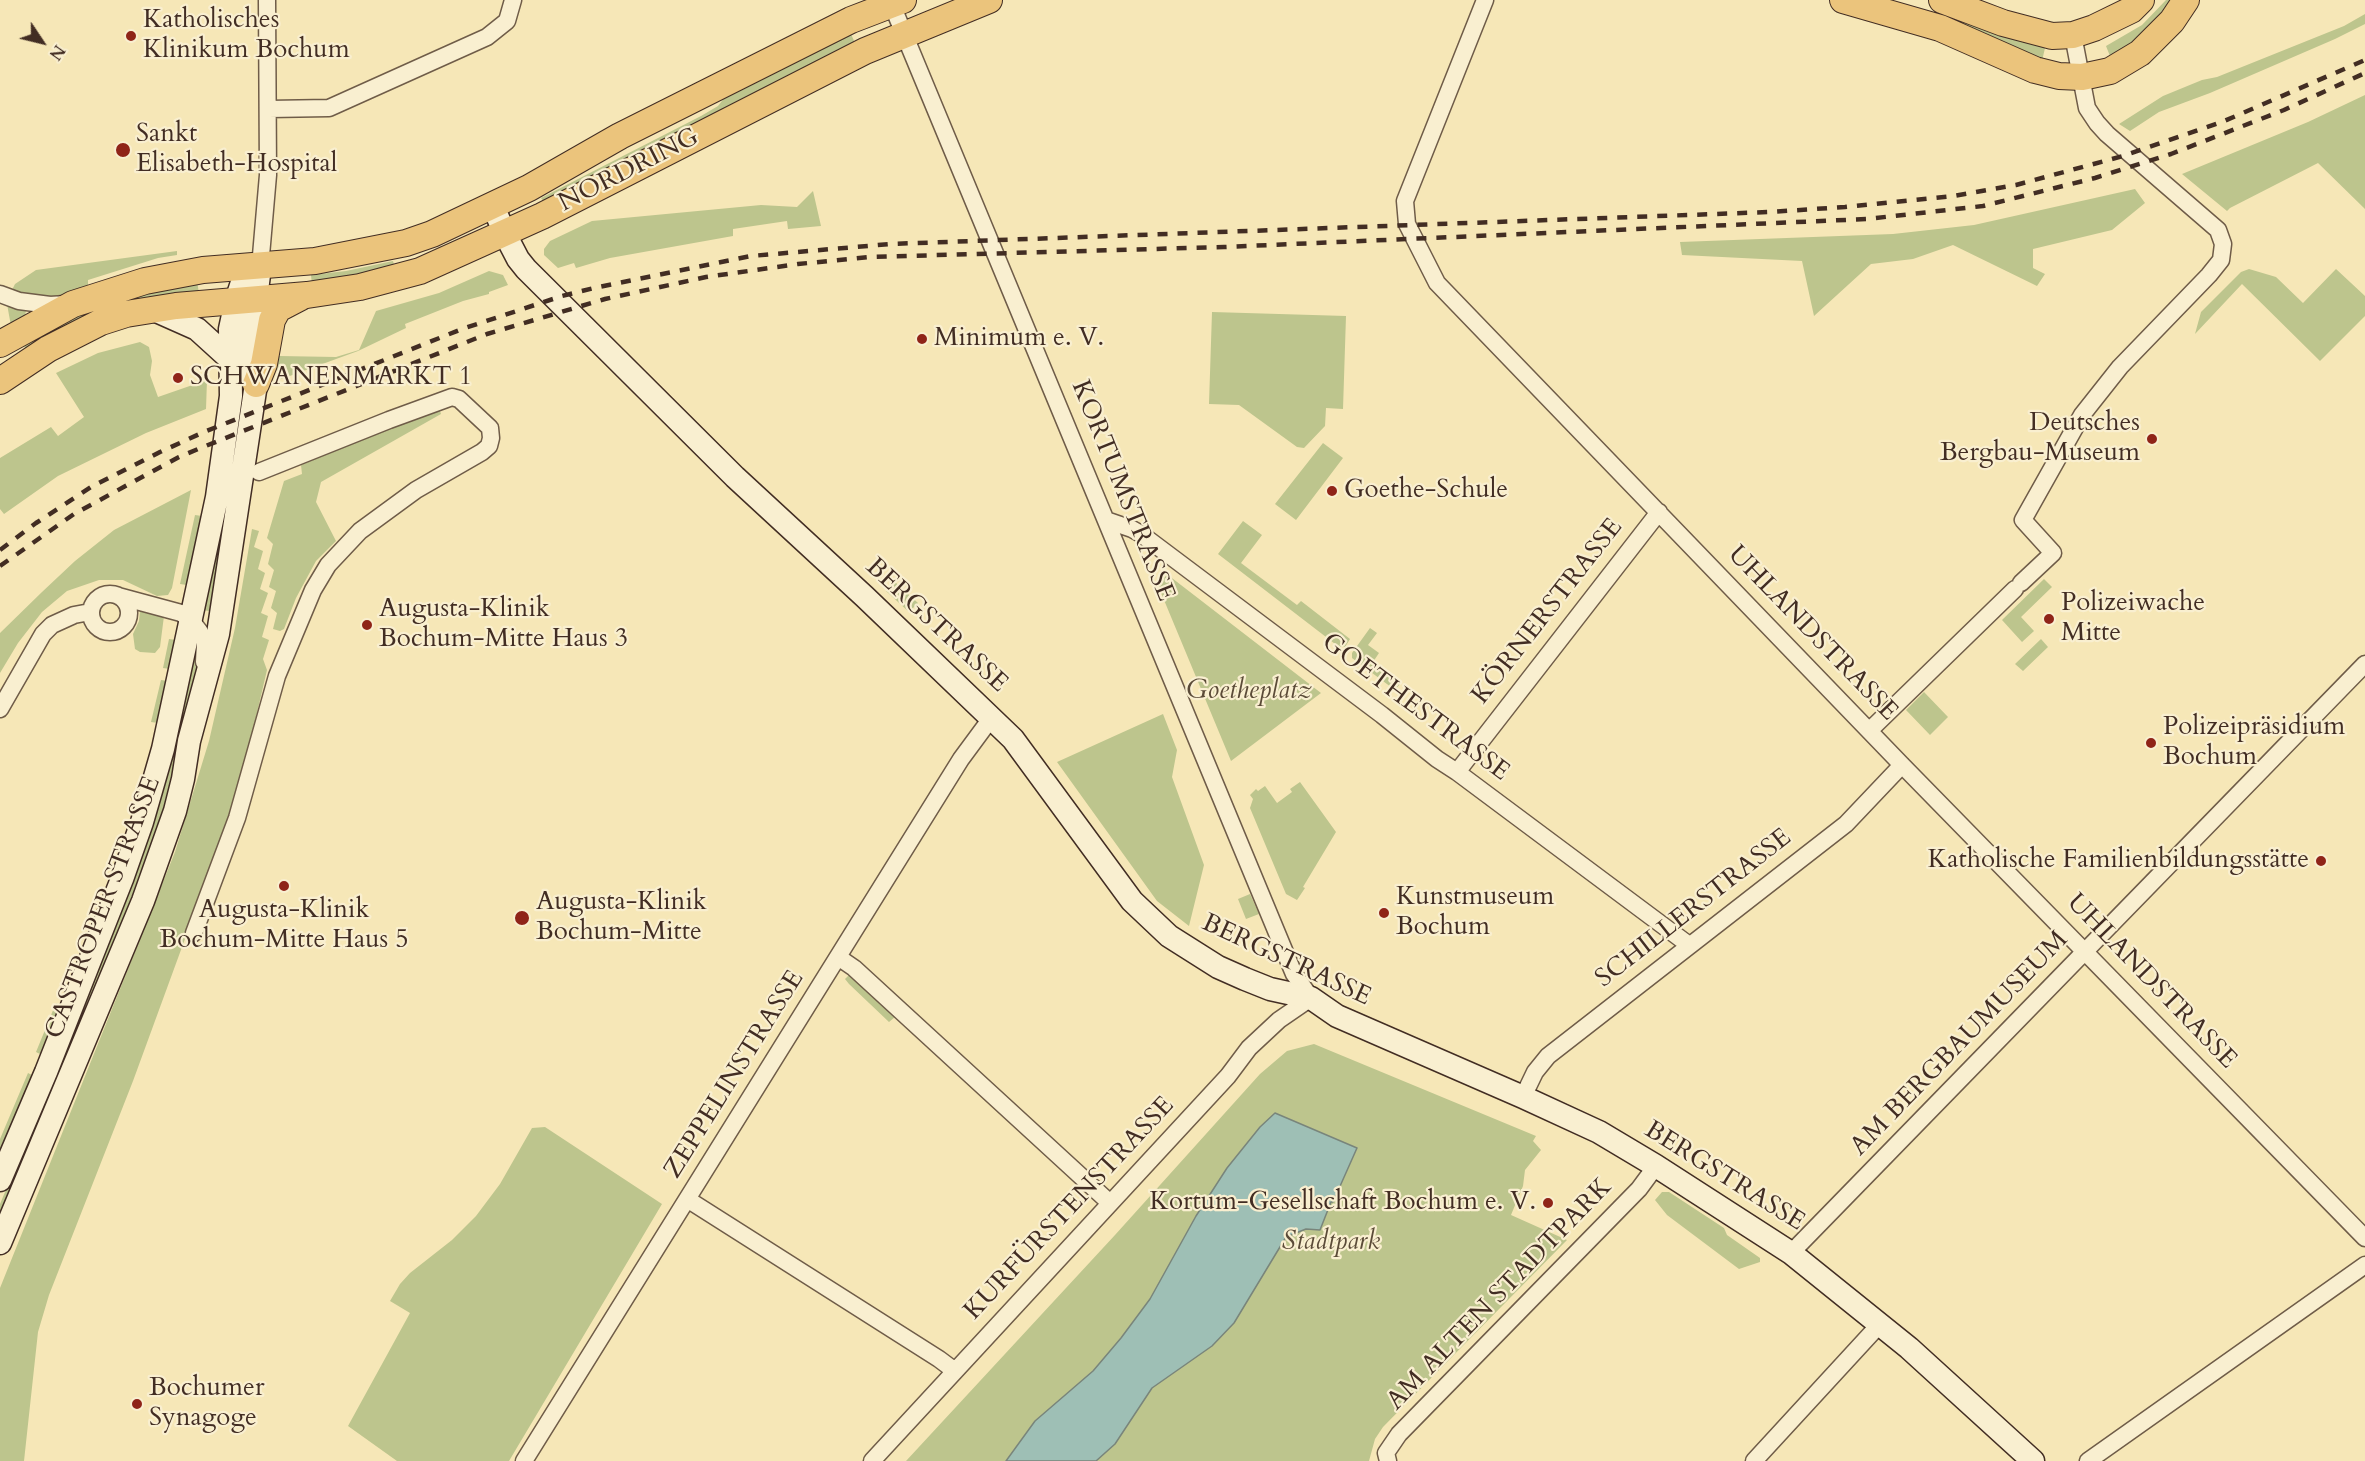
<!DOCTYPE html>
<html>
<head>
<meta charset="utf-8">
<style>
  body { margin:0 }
  #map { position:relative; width:2365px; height:1461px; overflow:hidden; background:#f6e7b7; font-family:Cardo,serif }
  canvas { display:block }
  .north { position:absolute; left:12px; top:12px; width:60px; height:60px; -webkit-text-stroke:4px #f9efd0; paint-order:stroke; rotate:125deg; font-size:16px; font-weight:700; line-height:24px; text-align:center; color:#422d23 }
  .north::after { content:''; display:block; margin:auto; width:21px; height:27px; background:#422d23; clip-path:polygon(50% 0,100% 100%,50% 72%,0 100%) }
</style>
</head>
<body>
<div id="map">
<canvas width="2365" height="1461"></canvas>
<div class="north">N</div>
</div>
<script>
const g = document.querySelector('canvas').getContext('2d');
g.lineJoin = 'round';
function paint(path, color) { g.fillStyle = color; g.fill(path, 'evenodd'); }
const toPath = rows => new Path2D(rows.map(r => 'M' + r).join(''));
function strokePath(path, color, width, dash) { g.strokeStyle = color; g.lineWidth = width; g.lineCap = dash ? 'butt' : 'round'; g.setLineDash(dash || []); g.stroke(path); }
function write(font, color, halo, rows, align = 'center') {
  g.font = font + ' Cardo,serif'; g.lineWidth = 4.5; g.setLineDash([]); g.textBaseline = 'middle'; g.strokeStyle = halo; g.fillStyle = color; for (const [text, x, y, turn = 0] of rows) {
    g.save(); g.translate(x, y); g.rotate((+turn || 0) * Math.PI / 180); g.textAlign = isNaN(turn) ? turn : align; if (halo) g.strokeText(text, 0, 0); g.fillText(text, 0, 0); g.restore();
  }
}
const green = toPath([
  [2166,0,2175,0,2135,42,2110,56,2106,46,2142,25],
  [1949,14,2045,48,2042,61,1941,16],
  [2365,14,2365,24,2335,39,2210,93,2159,112,2130,131,2119,124,2163,96,2202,80,2217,77,2344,26],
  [850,32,856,45,545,204,541,198,701,116,718,106,725,97],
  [2365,95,2365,209,2318,163,2230,208,2227,211,2182,174,2308,122],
  [2135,189,2145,203,2112,230,2033,249,2033,268,2045,274,2037,286,1953,245,1913,259,1871,264,1814,316,1802,261,1682,255,1680,242,1893,234,1974,225],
  [813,191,821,226,788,229,787,221,733,229,733,236,610,258,576,268,574,263,558,268,544,255,544,249,550,241,592,221,761,205,797,207],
  [177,251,177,255,158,258,88,280,88,288,70,294,51,297,23,295,12,290,15,284,36,270],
  [393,261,395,268,312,285,311,275,346,271],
  [2249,269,2276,277,2303,303,2336,269,2365,296,2365,316,2320,361,2242,284,2195,334,2201,312,2241,272],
  [489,271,503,275,508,285,489,292,489,294,463,301,405,324,406,328,358,351,276,381,279,356,336,357,359,350,376,311,439,293],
  [197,281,199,293,26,349,22,343,53,324,111,301],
  [7,304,26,310,25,317,11,326],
  [1212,312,1346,316,1343,409,1326,408,1325,426,1304,448,1297,447,1239,405,1209,404],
  [140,342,149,347,152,361,150,375,158,397,207,380,206,409,146,433,58,476,4,514,0,509,0,458,51,427,58,436,84,417,56,373,98,353],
  [439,408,441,414,321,482,316,502,336,541,316,561,296,598,284,629,280,631,273,629,277,613,271,608,276,591,269,587,274,570,268,564,273,544,267,538,284,481,302,474,301,465],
  [1323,443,1343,458,1296,520,1275,504],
  [191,490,172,588,168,595,157,596,123,580,99,580,67,591,42,612,18,643,0,673,0,633,42,592,75,561,114,530],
  [195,515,202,516,187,585,180,584],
  [220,516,229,518,216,612,202,610],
  [1243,521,1262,535,1241,563,1297,605,1301,601,1350,639,1345,647,1339,647,1218,554],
  [252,529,259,531,254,547,263,551,258,569,265,573,260,589,268,593,261,613,268,616,262,637,269,640,263,659,267,670,238,794,133,1081,49,1295,38,1332,24,1461,0,1461,0,1288,175,852,209,741,235,628],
  [1168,575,1321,693,1231,761,1159,588,1159,580],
  [2044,579,2052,587,2021,617,2034,631,2022,642,2002,620],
  [895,582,918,603,909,612,886,591],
  [143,609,164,616,160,647,155,653,140,652,135,649,133,634,139,621,140,611],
  [1370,628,1377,633,1368,645,1379,653,1373,662,1400,684,1395,690,1352,658,1352,653],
  [169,639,176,640,170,669,163,668],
  [2041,639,2048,647,2023,671,2015,664],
  [195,640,199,650,197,667,172,791,138,891,0,1218,0,1204,43,1102],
  [161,680,168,681,158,723,151,722],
  [1924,692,1948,717,1930,735,1906,710],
  [1163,714,1177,750,1172,777,1204,865,1189,926,1157,901,1057,762],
  [1300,782,1336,832,1303,887,1305,888,1297,900,1286,894,1250,808,1253,799,1250,795,1256,789,1258,791,1265,786,1277,803,1292,792,1290,789],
  [1250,894,1259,914,1246,919,1238,899],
  [849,975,895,1017,889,1022,849,984,845,979],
  [56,1003,62,1006,42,1055,36,1052],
  [1314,1044,1536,1136,1533,1141,1541,1150,1525,1170,1523,1186,1511,1215,1567,1240,1383,1427,1375,1439,1369,1461,906,1461,1115,1235,1260,1074,1287,1051],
  [28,1073,34,1076,0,1156,0,1139],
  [545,1127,662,1204,509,1461,397,1461,348,1426,410,1313,390,1301,400,1284,410,1273,452,1240,476,1216,500,1184,532,1128],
  [1662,1192,1669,1192,1724,1228,1727,1235,1760,1258,1760,1262,1739,1269,1667,1215,1655,1200]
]);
const water = toPath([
  [1275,1113,1357,1148,1333,1202,1331,1202,1320,1230,1306,1229,1286,1237,1234,1323,1212,1346,1152,1388,1115,1444,1096,1461,1006,1461,1035,1421,1093,1371,1121,1338,1150,1299,1196,1216,1227,1168,1260,1127,1275,1113]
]);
const street = toPath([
  [1485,0,1405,201,1407,224,1437,283,1902,765,2365,1238],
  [269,109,329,108,487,37,507,21,513,0],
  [260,267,268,175,267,0],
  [0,294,19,301,50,305,66,304],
  [1106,520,1132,529,1141,534,1382,715,1437,759,1457,772,1689,945],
  [2021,583,2053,553,2023,520,2082,415,2120,367,2209,275,2221,260,2223,244,2218,230,2107,134,2097,123,2087,108,2073,35],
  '91 613a19 19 0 1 1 38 0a19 19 0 1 1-38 0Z',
  [118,596,181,613,190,619,200,632,205,642,204,662],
  [0,709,43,634,52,625,74,615,90,612],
  [1870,730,2015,589],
  [1457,772,1659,512],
  [194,933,237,818,277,676,313,590,328,565,360,531,416,490,482,452,489,446,491,438,490,428,459,399,452,397,389,420,259,472],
  [838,957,854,968,1110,1203],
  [1523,1097,1535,1072,1548,1056,1846,824,1902,765],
  [687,1199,939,1359,955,1371],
  [1791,1253,2365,664],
  [524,1461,961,759,992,717],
  [872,1461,1228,1076,1249,1048,1279,1020,1311,998,1294,974,890,0],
  [1388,1461,1386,1453,1399,1434,1639,1189,1656,1166],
  [1754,1461,1880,1324],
  [2088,1461,2365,1265]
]);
const secondary = toPath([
  [493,206,505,234,518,259,526,269,735,477,865,597,1013,739,1132,901,1169,936,1218,967,1245,979,1270,989,1311,998,1337,1016,1523,1097,1599,1132,1656,1166,1791,1253,1909,1348,2033,1461],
  [152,309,197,329,230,359],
  [0,1180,46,1072,122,879,142,822,163,749,217,497,231,396,230,329,236,301,247,267],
  [0,1243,143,901,175,811,183,779,189,741,218,634,256,384,250,363,252,329,260,267]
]);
const primary = toPath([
  [1843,0,1940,28,2035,70,2059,76,2082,77,2110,71,2140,53,2172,21,2186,0],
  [1942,0,2003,23,2052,36,2073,35,2094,28,2131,10,2141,0],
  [0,344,73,304,145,281,203,270,315,261,406,243,432,234,529,188,620,136,851,20,903,0],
  [0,381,48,349,101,322,126,314,176,306,307,295,360,287,420,271,542,216,865,51,989,0],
  [256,384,264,364,272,320,278,309,301,297]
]);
const rail = toPath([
  [0,550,36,523,91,487,160,452,204,432,462,329,562,296,594,288,751,256,890,244,1770,212,1845,207,1953,196,2016,185,2123,156,2222,122,2365,60],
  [0,566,74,514,179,457,203,447,487,334,605,299,706,277,798,264,870,257,1224,247,1867,219,1983,206,2095,178,2171,154,2284,110,2365,73]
]);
const markers = [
  [131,36,6,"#8f2418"],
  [123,150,8,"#8f2418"],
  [922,339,6,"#8f2418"],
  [178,378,6,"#8f2418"],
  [2152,439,6,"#8f2418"],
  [1332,491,6,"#8f2418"],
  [2049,619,6,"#8f2418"],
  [367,625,6,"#8f2418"],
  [2151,743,6,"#8f2418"],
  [2321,861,6,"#8f2418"],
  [284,886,6,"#8f2418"],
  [1384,913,6,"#8f2418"],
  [522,918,8,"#8f2418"],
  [1548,1203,6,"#8f2418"],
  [137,1404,6,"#8f2418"]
];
const poiNames = [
  ["Katholisches",143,21],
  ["Klinikum Bochum",143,51],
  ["Sankt",136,135],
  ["Elisabeth-Hospital",136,165],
  ["Minimum e. V.",934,339],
  ["SCHWANENMARKT 1",190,378],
  ["Deutsches",2140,424,"right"],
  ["Bergbau-Museum",2140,454,"right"],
  ["Goethe-Schule",1344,491],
  ["Polizeiwache",2061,604],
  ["Mitte",2061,634],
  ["Augusta-Klinik",379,610],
  ["Bochum-Mitte Haus 3",379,640],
  ["Polizeipräsidium",2163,728],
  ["Bochum",2163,758],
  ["Katholische Familienbildungsstätte",2309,861,"right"],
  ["Kunstmuseum",1396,898],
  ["Bochum",1396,928],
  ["Augusta-Klinik",536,903],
  ["Bochum-Mitte",536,933],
  ["Augusta-Klinik",284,911,"center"],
  ["Bochum-Mitte Haus 5",284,941,"center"],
  ["Kortum-Gesellschaft Bochum e. V.",1536,1203,"right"],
  ["Bochumer",149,1389],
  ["Synagoge",149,1419]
];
const streetNames = [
  ["NORDRING",629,171,-27],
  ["KORTUMSTRASSE",1122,491,68],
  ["KÖRNERSTRASSE",1548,612,-52],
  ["BERGSTRASSE",936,626,43],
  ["UHLANDSTRASSE",1812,634,46],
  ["GOETHESTRASSE",1415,708,37],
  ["CASTROPER STRASSE",104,908,-69],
  ["SCHILLERSTRASSE",1694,909,-38],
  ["BERGSTRASSE",1286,961,25],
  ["UHLANDSTRASSE",2151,982,46],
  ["AM BERGBAUMUSEUM",1960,1044,-46],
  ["ZEPPELINSTRASSE",735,1075,-58],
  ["BERGSTRASSE",1724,1177,32],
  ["KURFÜRSTENSTRASSE",1070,1209,-47],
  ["AM ALTEN STADTPARK",1500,1295,-46]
];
const parkNames = [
  ["Goetheplatz",1249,692],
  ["Stadtpark",1331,1243]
];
paint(green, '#bdc58d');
paint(water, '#9ebfb5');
strokePath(water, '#79857b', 1.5);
strokePath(street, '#6f5c48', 19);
strokePath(secondary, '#422d23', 25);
strokePath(primary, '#422d23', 28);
strokePath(street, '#f9efd0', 16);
strokePath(secondary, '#f9efd0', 22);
strokePath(primary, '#ebc47c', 26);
strokePath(rail, '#422d23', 4.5, [10, 10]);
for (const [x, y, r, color] of markers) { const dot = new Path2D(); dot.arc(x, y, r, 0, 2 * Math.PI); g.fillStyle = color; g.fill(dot); strokePath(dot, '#f9efd0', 2); }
write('26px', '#422d23', '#f9efd0', poiNames, 'left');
write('26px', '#422d23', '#f9efd0', streetNames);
write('italic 26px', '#5b4b38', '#f9efd0', parkNames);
</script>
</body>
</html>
